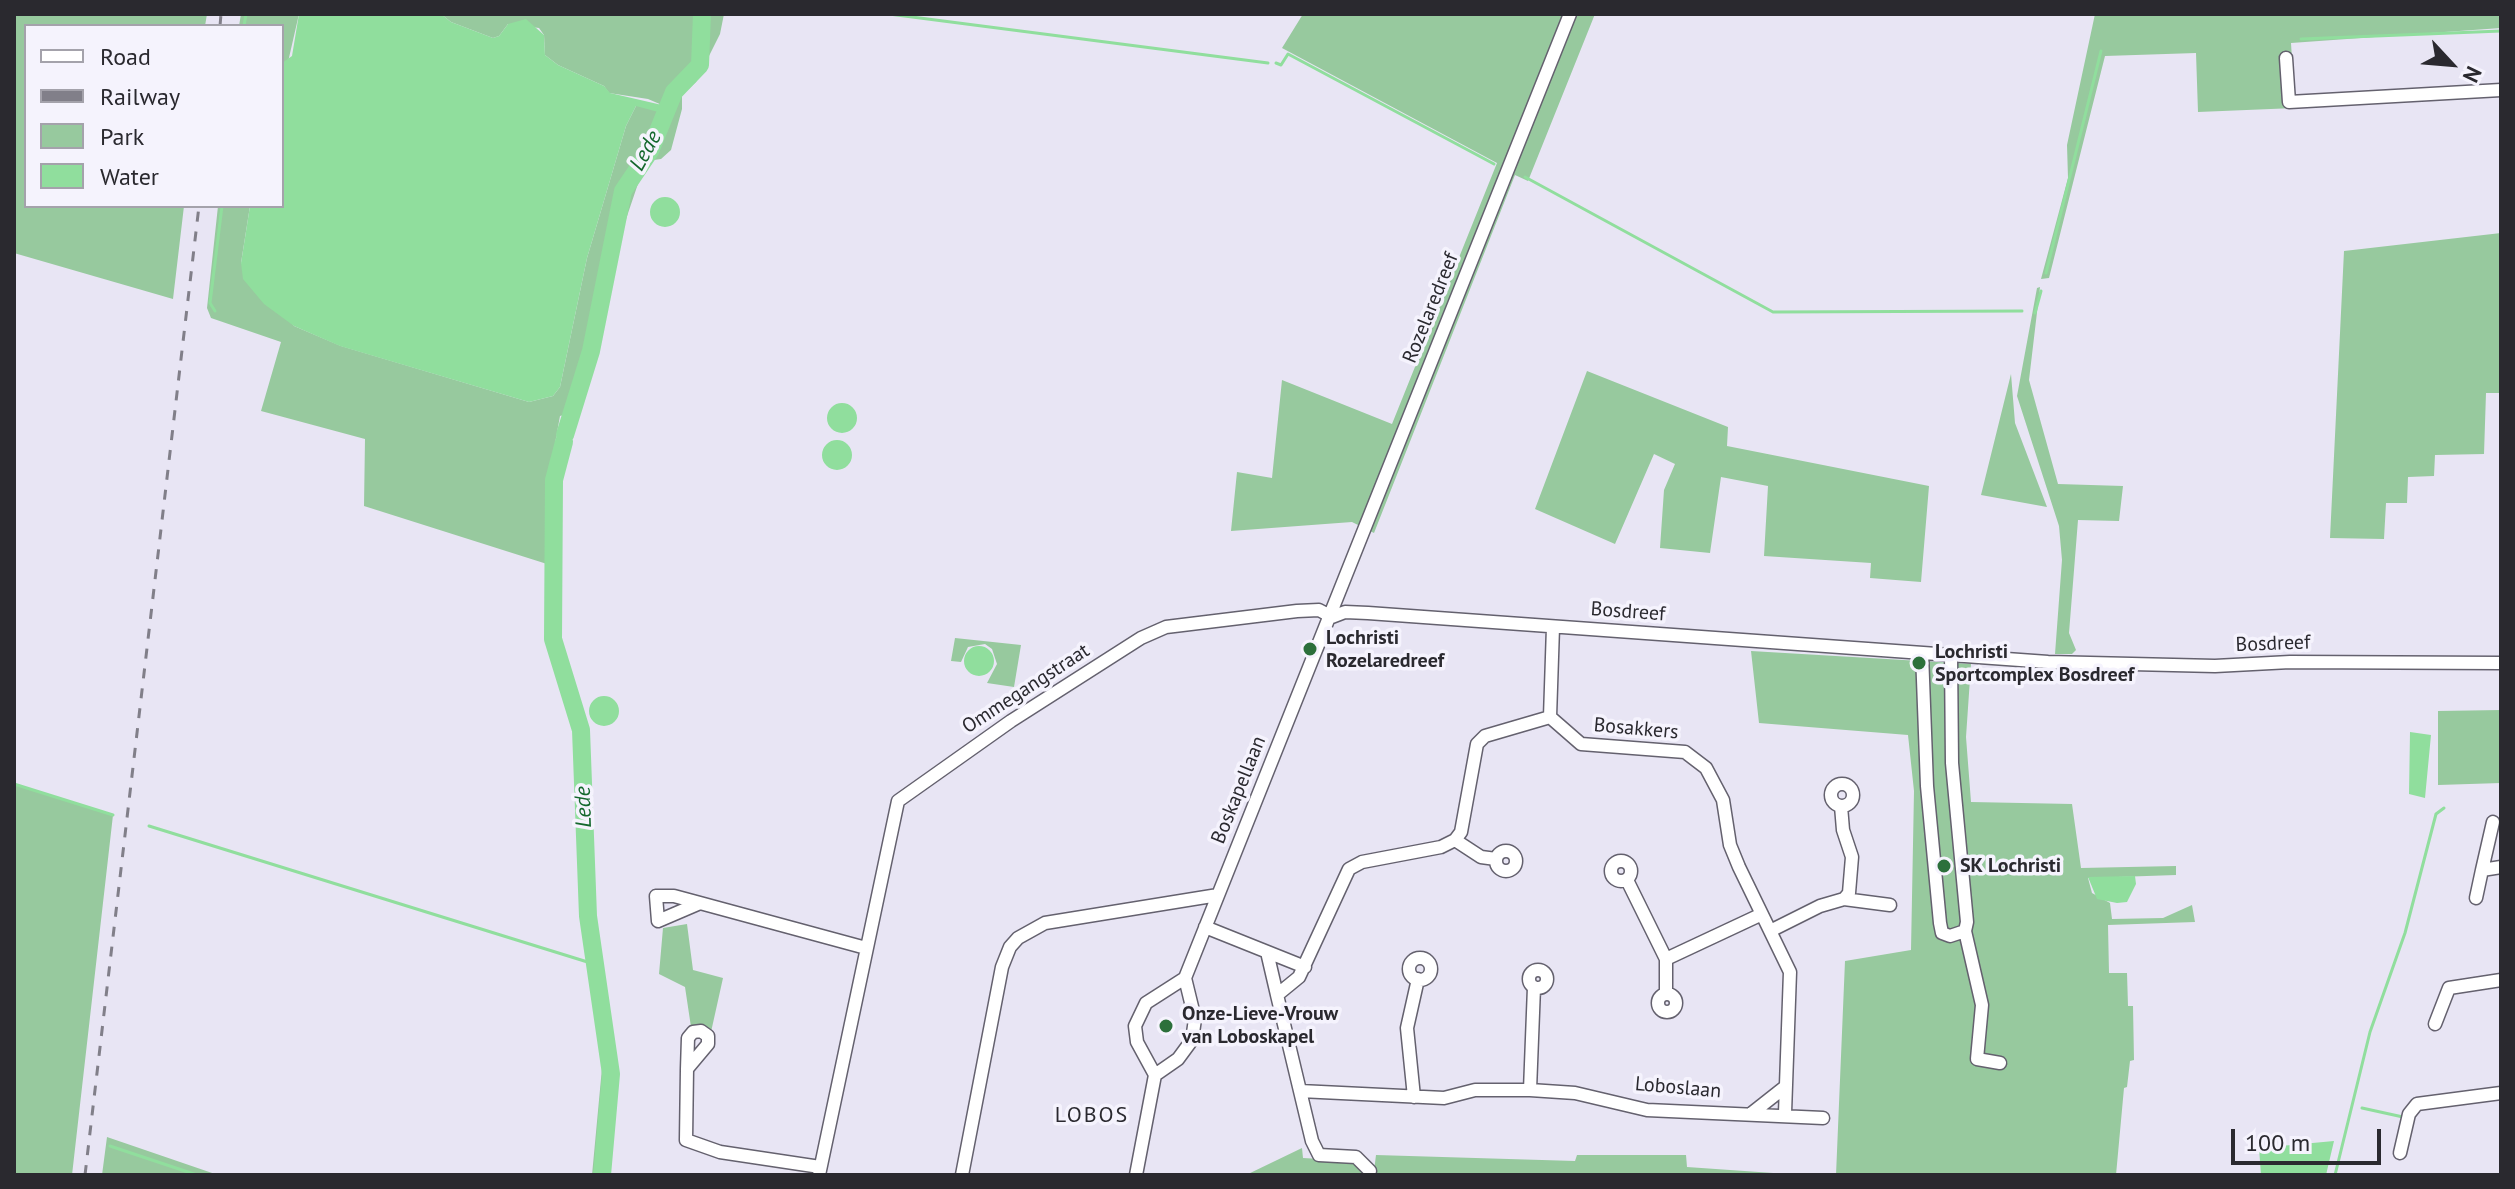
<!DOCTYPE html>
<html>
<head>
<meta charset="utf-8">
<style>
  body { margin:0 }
  #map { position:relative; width:2515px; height:1189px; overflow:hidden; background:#e8e5f4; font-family:"PT Sans",sans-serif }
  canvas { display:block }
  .frame { position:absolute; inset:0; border:16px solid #2a292f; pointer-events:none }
  .legend { position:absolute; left:24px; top:24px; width:260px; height:184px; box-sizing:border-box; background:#f5f3fd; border:2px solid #a4a2ab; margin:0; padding:10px 14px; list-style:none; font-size:24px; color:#2a292f }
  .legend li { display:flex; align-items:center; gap:16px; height:40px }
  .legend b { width:40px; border:2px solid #a4a2ab }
  .north { position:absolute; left:2411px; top:24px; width:80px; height:80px; -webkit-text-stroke:6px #f5f3fd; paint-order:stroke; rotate:116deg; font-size:22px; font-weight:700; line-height:32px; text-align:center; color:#2a292f }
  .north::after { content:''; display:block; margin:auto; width:28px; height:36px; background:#2a292f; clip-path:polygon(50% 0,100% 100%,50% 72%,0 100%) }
  .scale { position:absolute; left:2231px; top:1129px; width:150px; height:36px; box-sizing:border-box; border:4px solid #2a292f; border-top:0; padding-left:10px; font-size:24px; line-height:28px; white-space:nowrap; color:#2a292f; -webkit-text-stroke:6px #f5f3fd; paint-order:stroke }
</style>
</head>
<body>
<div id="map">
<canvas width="2515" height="1189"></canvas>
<div class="frame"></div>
<ul class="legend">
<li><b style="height:10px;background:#fff"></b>Road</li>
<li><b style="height:10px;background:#817f89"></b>Railway</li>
<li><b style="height:22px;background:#97c99e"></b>Park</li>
<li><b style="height:22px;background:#90de9d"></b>Water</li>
</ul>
<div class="north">N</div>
<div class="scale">100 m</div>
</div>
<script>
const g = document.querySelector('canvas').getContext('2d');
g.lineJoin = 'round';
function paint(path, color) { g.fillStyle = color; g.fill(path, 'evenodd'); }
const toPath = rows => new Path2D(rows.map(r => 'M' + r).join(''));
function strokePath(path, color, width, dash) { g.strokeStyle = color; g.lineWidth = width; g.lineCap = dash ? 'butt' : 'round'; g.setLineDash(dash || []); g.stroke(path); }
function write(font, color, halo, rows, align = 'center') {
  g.font = font + ' "PT Sans",sans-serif'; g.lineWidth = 7; g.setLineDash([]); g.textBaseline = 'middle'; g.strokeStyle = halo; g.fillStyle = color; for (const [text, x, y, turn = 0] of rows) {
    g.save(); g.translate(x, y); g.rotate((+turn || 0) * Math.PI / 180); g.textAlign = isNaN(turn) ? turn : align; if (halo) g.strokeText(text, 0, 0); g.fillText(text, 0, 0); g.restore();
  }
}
const green = toPath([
  [14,14,207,14,205,26,26,26,26,206,184,206,173,299,14,253],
  [241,14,299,14,288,62,282,63,282,26,239,26],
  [441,14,724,14,720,34,696,82,682,95,682,109,671,150,661,159,647,161,644,166,624,225,599,345,577,411,560,416,547,488,547,564,364,506,365,439,261,411,281,342,211,318,207,308,218,206,250,206,241,263,294,326,341,346,529,402,553,396,560,387,587,258,626,126,636,106,662,105,648,99,609,93,604,86,558,65,545,55,544,35,539,28,508,24,499,36,493,38,451,22],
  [1303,14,1595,14,1528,181,1515,175,1374,533,1352,522,1231,531,1237,472,1272,478,1282,380,1392,424,1497,163,1282,48],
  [2095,14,2501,14,2501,28,2291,43,2295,108,2198,112,2196,53,2105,56,2049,278,2041,279,2068,178,2067,145],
  [2501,233,2501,393,2486,393,2484,454,2435,455,2434,476,2408,477,2407,503,2386,503,2384,539,2330,538,2344,251],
  [2040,287,2029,380,2058,484,2123,486,2119,521,2078,520,2069,633,2076,650,2072,654,2055,654,2062,560,2059,526,2017,396,2037,288],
  [1587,371,1728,427,1727,446,1929,486,1921,582,1870,578,1871,563,1764,556,1768,486,1721,477,1710,553,1660,548,1664,490,1675,464,1654,454,1615,544,1535,509],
  [2011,374,2015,423,2047,507,1981,495],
  [955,638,1021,645,1014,687,987,683,997,664,992,649,985,644,968,647,961,662,951,661],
  [1751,651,1971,664,1966,737,1971,802,2072,804,2081,868,2176,866,2176,875,2088,878,2092,893,2110,903,2112,919,2163,918,2192,905,2195,922,2108,925,2109,973,2127,973,2128,1006,2133,1006,2134,1060,2130,1061,2127,1087,2124,1088,2116,1175,1836,1175,1845,961,1911,950,1914,791,1908,735,1759,723],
  [2501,710,2501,783,2438,785,2438,711],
  [14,784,113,815,72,1175,14,1175],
  [687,924,693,970,723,978,711,1032,700,1025,691,1027,685,987,659,974,663,928],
  [602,1068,608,1069,602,1150,598,1175,592,1175],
  [107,1137,218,1175,102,1175],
  [1302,1148,1303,1158,1354,1161,1374,1171,1376,1155,1575,1161,1577,1155,1686,1155,1687,1167,1802,1175,1246,1175]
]);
const water = toPath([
  [299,14,441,14,451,22,493,38,499,36,508,24,526,19,544,35,545,55,558,65,604,86,610,93,662,105,662,113,636,106,626,126,587,258,560,387,553,396,529,402,340,346,294,326,264,304,243,279,241,263,250,206,282,206,282,63,292,56],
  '650 212a15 15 0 1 1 30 0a15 15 0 1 1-30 0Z',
  '827 418a15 15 0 1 1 30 0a15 15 0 1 1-30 0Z',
  '822 455a15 15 0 1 1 30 0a15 15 0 1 1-30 0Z',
  '964 661a15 15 0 1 1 30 0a15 15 0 1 1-30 0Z',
  '589 711a15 15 0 1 1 30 0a15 15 0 1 1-30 0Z',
  [2410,732,2431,735,2425,798,2409,794],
  [2135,876,2136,884,2127,902,2117,903,2097,899,2088,877],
  [2334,1141,2326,1175,2261,1175,2259,1148]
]);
const stream = toPath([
  [889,14,1268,63],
  [244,26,246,14],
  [2301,39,2501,31],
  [1276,63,1281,65,1288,54,1494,164],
  [658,108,667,110],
  [1525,177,1773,312,2022,311],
  [2046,273,2101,51],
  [215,311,210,303,222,206],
  [2035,313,2041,291],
  [14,784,113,815],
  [149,826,594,964],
  [2362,1108,2403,1117],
  [110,1146,197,1175],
  [2335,1175,2370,1032,2405,933,2436,814,2444,808]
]);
const river = toPath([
  [565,435,591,351,623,191,650,151,674,92,700,65,702,14],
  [564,442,554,480,553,639,581,730,588,916,611,1074,602,1175]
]);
const minor = toPath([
  [2286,58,2289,102,2501,90],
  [1332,617,1345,612,1368,613,2048,662,2215,666,2290,662,2501,663],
  [1922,653,1927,786,1940,923,1942,933,1950,936,1965,931,1967,922,1952,763,1951,655],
  [1550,717,1581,744,1685,752,1706,768,1723,800,1730,845,1739,867,1790,972,1785,1113],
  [1550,717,1553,627],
  '1831 795a11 11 0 1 1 22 0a11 11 0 1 1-22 0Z',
  [2493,822,2482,870,2501,867],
  [1455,840,1481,857,1496,859],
  '1496 861a10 10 0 1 1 20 0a10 10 0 1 1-20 0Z',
  '1611 871a10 10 0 1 1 20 0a10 10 0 1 1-20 0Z',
  [1627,880,1666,959,1760,915],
  [2476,898,2482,870],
  [1844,899,1890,905],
  [700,903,658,921,656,896,674,896,700,903,866,948],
  [1205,927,1305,967],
  [1772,930,1820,906,1844,899,1849,893,1852,857,1843,830,1841,806],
  [1965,931,1982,1005,1977,1059,2000,1063],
  [1267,952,1277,995,1299,977,1349,869,1362,862,1441,847,1455,840,1461,832,1477,744,1485,736,1550,717],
  '1409 969a11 11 0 1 1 22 0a11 11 0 1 1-22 0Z',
  '1529 979a9 9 0 1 1 18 0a9 9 0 1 1-18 0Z',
  [1666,991,1666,959],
  '1658 1003a9 9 0 1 1 18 0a9 9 0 1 1-18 0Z',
  [1277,995,1312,1141,1319,1155,1356,1157,1370,1171],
  [2435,1024,2449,988,2501,980],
  [687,1069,688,1038,693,1032,701,1031,708,1036,708,1044,687,1069,686,1140,720,1152,820,1167],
  [1155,1075,1178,1059,1192,1040,1195,1019,1185,978,1570,14],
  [1530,1090,1534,987],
  [1300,1091,1444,1098,1475,1090,1530,1090,1575,1093,1647,1110,1823,1118],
  [1414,1097,1407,1028,1418,979],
  [1752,1113,1785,1087],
  [2400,1153,2409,1114,2417,1104,2501,1093],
  [819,1175,898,801,1011,721,1141,638,1166,627,1297,611,1319,610,1332,617],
  [962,1175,1002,967,1010,947,1018,938,1045,923,1218,895],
  [1136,1175,1155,1075,1137,1042,1135,1026,1146,1003,1185,978]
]);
const rail = toPath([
  [220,26,221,14],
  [85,1175,199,206]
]);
const markers = [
  [1310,649,8,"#2c703b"],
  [1919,663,8,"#2c703b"],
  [1944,866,8,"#2c703b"],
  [1166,1026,8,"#2c703b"]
];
const streetNames = [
  ["Rozelaredreef",1431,308,-68],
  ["Bosdreef",1628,612,4],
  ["Bosdreef",2273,644,-2],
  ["Ommegangstraat",1026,689,-33],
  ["Bosakkers",1636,729,5],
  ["Boskapellaan",1239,790,-68],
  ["Loboslaan",1678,1088,5]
];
const poiNames = [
  ["Lochristi",1326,638],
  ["Rozelaredreef",1326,661],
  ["Lochristi",1935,652],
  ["Sportcomplex Bosdreef",1935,675],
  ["SK Lochristi",1960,866],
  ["Onze-Lieve-Vrouw",1182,1014],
  ["van Loboskapel",1182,1037]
];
const waterNames = [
  ["Lede",646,151,-61],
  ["Lede",584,807,-92]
];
const neighbourhoodNames = [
  ["LOBOS",1092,1116]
];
paint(green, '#97c99e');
paint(water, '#90de9d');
strokePath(stream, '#90de9d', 3);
strokePath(river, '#90de9d', 18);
strokePath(minor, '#64616e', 15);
strokePath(minor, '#fff', 12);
strokePath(rail, '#817f89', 3, [10, 10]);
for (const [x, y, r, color] of markers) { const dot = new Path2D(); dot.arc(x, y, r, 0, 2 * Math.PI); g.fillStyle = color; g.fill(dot); strokePath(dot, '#f5f3fd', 3); }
write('20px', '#2a292f', '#f5f3fd', streetNames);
write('bold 20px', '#2a292f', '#f5f3fd', poiNames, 'left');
write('italic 22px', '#14682d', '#f5f3fd', waterNames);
g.letterSpacing = '2px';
write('22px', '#2a292f', '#f5f3fd', neighbourhoodNames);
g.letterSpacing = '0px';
</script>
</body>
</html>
